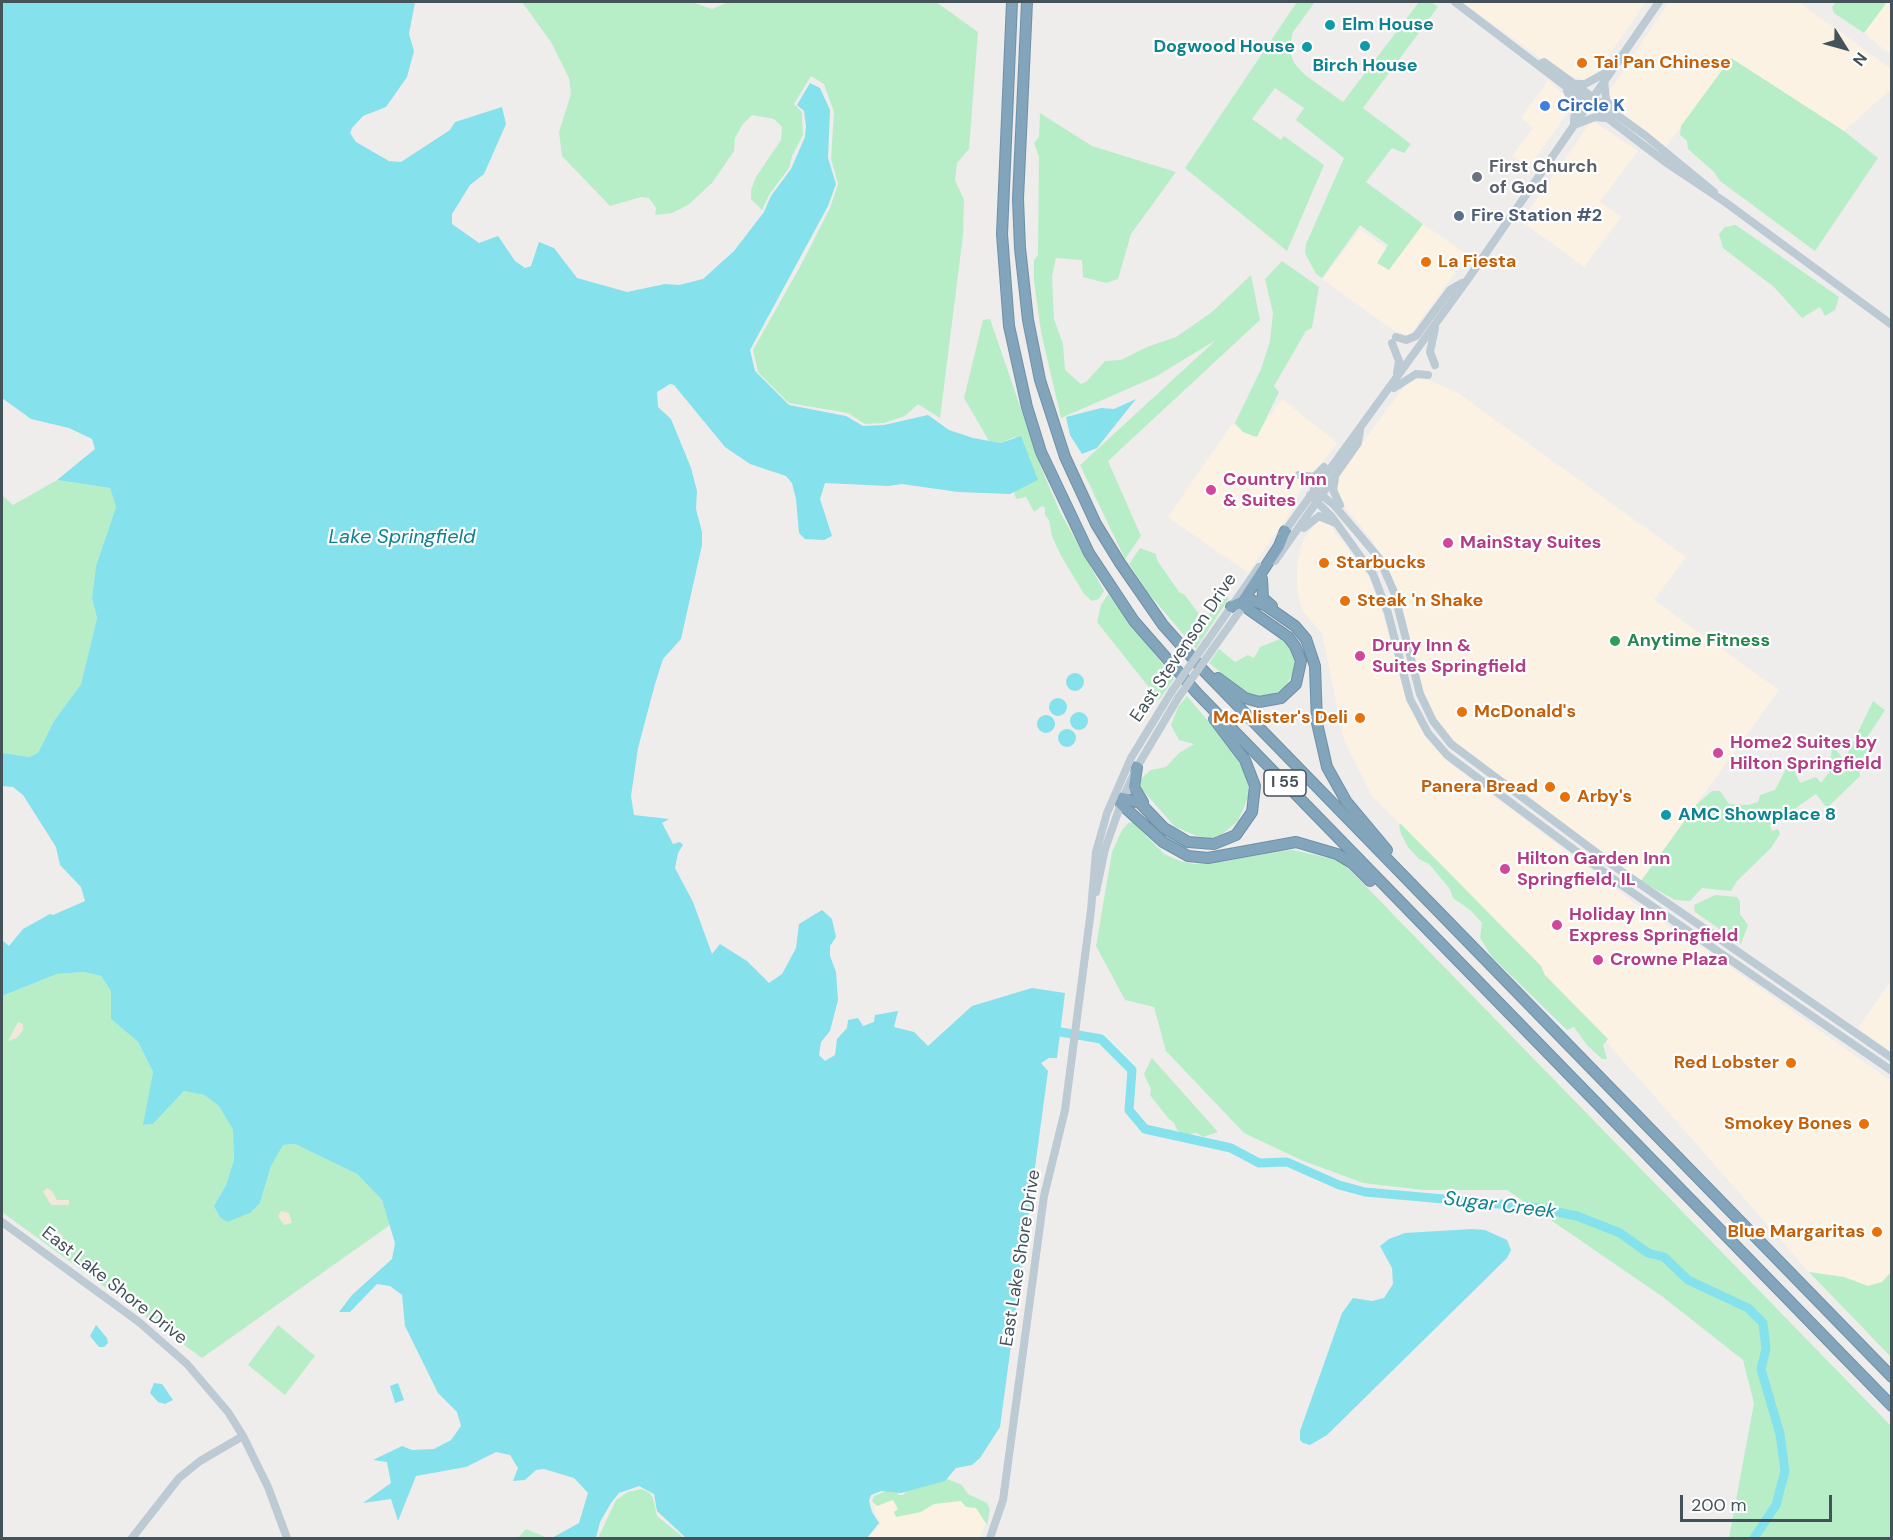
<!DOCTYPE html>
<html>
<head>
<meta charset="utf-8">
<style>
  body { margin:0 }
  #map { position:relative; width:1893px; height:1540px; overflow:hidden; background:#efecec; font-family:"DM Sans",sans-serif }
  canvas { display:block }
  .frame { position:absolute; inset:0; border:3px solid #445259; pointer-events:none }
  .north { position:absolute; left:1815px; top:18px; width:60px; height:60px; -webkit-text-stroke:4px #fff; paint-order:stroke; rotate:127deg; font-size:16px; font-weight:700; line-height:24px; text-align:center; color:#445259 }
  .north::after { content:''; display:block; margin:auto; width:21px; height:27px; background:#445259; clip-path:polygon(50% 0,100% 100%,50% 72%,0 100%) }
  .scale { position:absolute; left:1680px; top:1495px; width:152px; height:27px; box-sizing:border-box; border:3px solid #445259; border-top:0; padding-left:8px; font-size:18px; line-height:21px; white-space:nowrap; color:#445259; -webkit-text-stroke:4px #fff; paint-order:stroke }
</style>
</head>
<body>
<div id="map">
<canvas width="1893" height="1540"></canvas>
<div class="frame"></div>
<div class="north">N</div>
<div class="scale">200 m</div>
</div>
<script>
const g = document.querySelector('canvas').getContext('2d');
g.lineJoin = 'round';
function paint(path, color) { g.fillStyle = color; g.fill(path, 'evenodd'); }
const toPath = rows => new Path2D(rows.map(r => 'M' + r).join(''));
function strokePath(path, color, width, dash) { g.strokeStyle = color; g.lineWidth = width; g.lineCap = dash ? 'butt' : 'round'; g.setLineDash(dash || []); g.stroke(path); }
function write(font, color, halo, rows, align = 'center') {
  g.font = font + ' "DM Sans",sans-serif'; g.lineWidth = 4.5; g.setLineDash([]); g.textBaseline = 'middle'; g.strokeStyle = halo; g.fillStyle = color; for (const [text, x, y, turn = 0] of rows) {
    g.save(); g.translate(x, y); g.rotate((+turn || 0) * Math.PI / 180); g.textAlign = isNaN(turn) ? turn : align; if (halo) g.strokeText(text, 0, 0); g.fillText(text, 0, 0); g.restore();
  }
}
const commercial = toPath([
  [1462,2,1646,2,1601,67,1592,76,1584,80,1563,74],
  [1669,2,1799,2,1891,69,1891,89,1844,131,1731,58,1666,147,1616,110,1608,93],
  [1887,2,1891,2,1891,55,1864,33],
  [1548,80,1565,96,1569,111,1529,167,1512,156,1533,128,1521,118],
  [1594,122,1638,151,1600,202,1621,217,1584,267,1521,221,1589,125],
  [1423,224,1468,255,1409,336,1391,329,1323,279,1360,229,1387,249,1377,263,1388,270],
  [1421,377,1458,393,1686,557,1654,600,1779,690,1641,881,1456,744,1433,715,1425,698,1393,578,1372,540,1337,497,1339,476,1348,462,1407,383],
  [1282,399,1337,443,1297,496,1292,510,1248,573,1168,517,1232,424,1254,438],
  [1317,522,1328,523,1368,575,1383,614,1408,704,1426,738,1447,761,1644,910,1709,952,1891,1081,1891,1272,1882,1282,1868,1286,1844,1277,1809,1272,1604,1039,1447,872,1372,796,1344,740,1322,633,1302,610,1297,589,1297,564,1303,540],
  [1891,981,1891,1052,1858,1028],
  [947,1482,991,1511,980,1538,868,1538,881,1523,875,1512,873,1498,878,1495,896,1496]
]);
const green = toPath([
  [522,2,692,2,712,9,728,2,936,2,978,32,969,149,957,163,955,180,964,200,963,235,940,418,918,404,905,416,884,423,865,424,848,413,789,403,758,372,753,350,801,265,830,208,838,184,831,159,834,112,824,84,811,76,794,104,802,112,803,135,792,156,789,168,769,195,762,210,751,199,751,190,756,177,781,140,782,127,774,119,752,115,743,124,735,138,734,151,712,183,688,205,672,213,655,215,656,208,649,198,641,197,610,206,562,156,559,132,571,94,569,78,551,42],
  [1297,2,1315,2,1293,32,1289,49,1294,63,1305,75,1343,102,1419,2,1431,2,1438,7,1363,108,1411,144,1404,153,1392,148,1366,182,1423,224,1389,270,1377,263,1388,245,1360,225,1322,278,1316,274,1305,253,1306,244,1344,158,1296,120,1304,108,1275,88,1252,119,1281,140,1284,136,1324,165,1287,251,1185,168],
  [1836,2,1887,2,1864,33,1834,13,1832,7],
  [1731,58,1844,131,1878,158,1815,251,1720,181,1714,172,1688,149,1687,141,1680,135,1681,126],
  [1040,113,1092,146,1176,172,1131,234,1118,279,1106,283,1083,277,1082,260,1056,258,1052,276,1054,319,1063,344,1065,370,1081,384,1086,382,1105,361,1121,360,1147,347,1176,337,1212,312,1251,275,1260,320,1108,461,1141,536,1125,559,1080,465,1216,340,1155,377,1061,418,1041,332,1034,281,1034,260,1038,255,1039,157,1034,143,1039,137],
  [1736,225,1839,297,1835,310,1825,316,1820,307,1802,318,1774,287,1723,248,1719,234,1725,227],
  [1282,261,1319,287,1312,328,1306,331,1274,386,1279,392,1257,437,1243,432,1235,423,1261,369,1270,341,1273,313,1265,279],
  [990,319,1042,470,1060,512,1104,591,1099,599,1092,601,1084,594,1060,554,1052,536,1049,520,1045,515,1045,508,1042,506,1034,512,1026,497,1016,499,1014,491,1038,480,1015,437,1001,443,989,441,964,398,983,320],
  [57,480,110,488,116,507,96,566,92,598,97,618,81,684,54,721,38,753,29,757,12,756,2,753,2,495,13,505],
  [1140,548,1156,554,1157,560,1179,592,1185,595,1204,621,1223,596,1229,598,1196,649,1149,594,1129,564],
  [1108,594,1174,679,1159,700,1097,622,1101,605],
  [1280,639,1290,646,1296,667,1285,688,1270,695,1259,698,1245,692,1209,663,1219,649,1235,662,1248,655,1254,658,1260,647],
  [1187,696,1234,752,1244,772,1250,793,1238,821,1220,836,1211,838,1197,836,1175,827,1140,787,1140,780,1144,776,1151,770,1166,767,1179,753,1194,744,1179,740,1171,725,1178,707],
  [1873,701,1885,710,1866,739,1867,751,1859,763,1860,776,1827,808,1816,794,1770,826,1772,831,1778,829,1780,834,1771,848,1737,881,1731,891,1702,888,1690,901,1675,900,1641,881,1696,805,1712,791,1720,791,1729,804,1748,805,1758,802,1760,795,1775,790,1787,767,1793,767,1800,783,1816,777,1821,783,1830,771,1832,747,1835,748,1844,761],
  [1133,822,1164,854,1180,861,1194,864,1227,861,1270,851,1293,850,1338,860,1349,869,1891,1426,1891,1538,1729,1538,1754,1403,1743,1360,1663,1297,1507,1190,1423,1190,1363,1183,1301,1160,1244,1133,1166,1051,1154,1007,1125,1000,1096,946,1112,852,1122,830,1128,823],
  [1401,824,1541,966,1545,975,1608,1039,1603,1045,1607,1059,1602,1059,1587,1045,1574,1027,1567,1030,1492,957,1480,938,1482,923,1470,910,1453,898,1450,889,1429,864,1419,859,1408,847,1401,834,1399,825],
  [1715,895,1737,897,1740,902,1740,914,1748,925,1741,944,1695,912,1694,905],
  [84,972,101,976,111,991,111,1019,138,1042,153,1072,144,1125,153,1124,184,1091,204,1095,219,1106,233,1130,234,1160,226,1185,214,1206,260,1203,271,1166,282,1145,295,1144,357,1174,382,1200,390,1225,202,1358,2,1212,2,996,57,974],
  [1152,1058,1218,1132,1203,1137,1197,1133,1184,1135,1177,1130,1174,1123,1168,1118,1150,1095,1151,1089,1144,1074],
  [1809,1272,1844,1277,1868,1286,1882,1282,1891,1272,1891,1357],
  [278,1325,315,1356,285,1395,248,1365],
  [945,1478,962,1485,968,1494,987,1503,990,1510,987,1525,976,1508,966,1507,961,1501,934,1504,921,1512,896,1517,894,1512,898,1509,893,1500,877,1506,872,1501,874,1496,894,1488,899,1495,903,1495,907,1490],
  [641,1489,650,1493,653,1498,657,1516,684,1538,598,1538,616,1500,628,1492],
  [526,1529,548,1538,518,1538]
]);
const sand = toPath([
  [18,1022,23,1024,23,1030,17,1038,8,1041],
  [47,1188,52,1191,57,1200,69,1200,69,1205,51,1205,43,1192],
  [281,1211,289,1213,292,1223,284,1225,278,1216],
  [45,1230,60,1233,64,1238,45,1238,42,1234]
]);
const water = toPath([
  [2,2,415,2,409,34,414,51,407,77,386,107,363,116,352,128,350,133,356,142,389,161,401,162,450,130,455,122,502,107,506,124,484,174,470,185,452,214,452,224,479,243,498,236,515,261,525,268,531,266,539,242,554,248,577,278,627,292,665,284,679,285,703,279,734,251,764,212,771,196,791,169,805,137,806,126,804,111,797,105,810,83,820,88,830,110,828,158,836,184,828,206,750,350,755,371,789,405,846,416,863,426,884,425,928,415,949,430,973,438,1001,443,1021,436,1038,480,1010,494,958,492,902,484,888,486,825,483,820,499,832,536,824,540,805,539,799,533,796,499,792,483,786,476,750,464,725,447,674,385,670,384,657,392,658,407,671,419,691,468,697,491,696,509,702,532,702,545,681,639,663,659,655,684,638,748,631,796,634,815,669,819,662,823,673,844,680,842,683,845,678,853,675,868,693,902,712,954,720,944,747,961,769,983,782,974,787,965,796,948,799,924,822,910,832,919,836,937,830,946,830,956,836,972,838,1000,830,1031,821,1042,819,1055,825,1061,835,1055,837,1039,847,1028,848,1020,858,1018,863,1026,874,1022,875,1015,898,1011,894,1027,914,1032,928,1046,972,1006,1032,988,1065,993,1057,1058,1049,1058,1041,1063,1048,1071,1000,1427,980,1458,972,1465,956,1468,945,1481,901,1493,881,1491,871,1495,869,1501,872,1512,879,1523,867,1538,686,1538,657,1511,654,1494,639,1486,619,1493,611,1503,600,1522,596,1538,552,1538,579,1523,588,1493,574,1478,544,1469,536,1470,525,1480,513,1481,518,1468,510,1455,496,1452,466,1467,416,1476,398,1521,391,1499,363,1503,391,1483,387,1462,373,1460,402,1446,412,1450,434,1449,451,1440,461,1426,457,1412,438,1393,405,1326,402,1295,390,1286,377,1284,350,1312,339,1312,352,1295,392,1259,395,1243,382,1200,357,1174,295,1144,283,1145,271,1166,260,1203,250,1213,227,1222,220,1217,214,1206,226,1185,234,1160,233,1130,219,1106,204,1095,184,1091,153,1124,143,1125,153,1072,138,1042,111,1019,111,991,101,976,84,972,57,974,2,996,2,940,9,946,23,929,50,914,53,915,85,901,81,887,60,865,56,847,23,795,13,787,2,786,2,753,29,757,38,753,54,721,81,684,97,618,92,598,96,566,116,507,110,488,57,480,95,449,92,439,69,428,31,419,2,398],
  [1136,399,1097,448,1082,454,1070,435,1066,417,1101,408,1114,409],
  '1066 682a9 9 0 1 1 18 0a9 9 0 1 1-18 0Z',
  '1049 707a9 9 0 1 1 18 0a9 9 0 1 1-18 0Z',
  '1070 721a9 9 0 1 1 18 0a9 9 0 1 1-18 0Z',
  '1037 724a9 9 0 1 1 18 0a9 9 0 1 1-18 0Z',
  '1058 738a9 9 0 1 1 18 0a9 9 0 1 1-18 0Z',
  [1472,1229,1485,1230,1507,1240,1511,1250,1507,1258,1327,1435,1310,1445,1303,1443,1300,1440,1300,1431,1342,1313,1353,1298,1372,1301,1384,1298,1393,1284,1392,1268,1380,1246,1389,1239,1405,1233],
  [96,1325,107,1338,108,1343,104,1347,99,1347,90,1336],
  [154,1383,162,1384,173,1400,165,1404,158,1402,150,1393],
  [398,1383,404,1400,395,1403,390,1386]
]);
const river = toPath([
  [1055,1031,1101,1039,1132,1070,1129,1110,1145,1129,1231,1148,1259,1163,1287,1162,1339,1185,1365,1192,1533,1207,1577,1216,1620,1233,1648,1253,1664,1257,1688,1280,1748,1308,1763,1323,1766,1349,1761,1369,1780,1434,1785,1471,1776,1505,1754,1538]
]);
const secondary = toPath([
  [1455,2,1668,164,1725,202,1892,325],
  [1540,64,1544,62,1646,136,1714,192],
  [1604,80,1606,100,1613,109],
  [1574,84,1585,84,1611,70],
  [1567,91,1575,105,1574,123],
  [1574,125,1595,117,1604,118],
  [1435,328,1430,352,1435,365],
  [1396,337,1406,340,1416,336,1450,290,1462,283],
  [1392,343,1399,361,1397,373],
  [1394,388,1416,374,1428,375],
  [1299,475,1314,477,1324,467],
  [1335,478,1333,490,1340,505],
  [1314,489,1334,505,1379,558,1394,592,1420,694,1433,721,1451,744,1621,871,1892,1058],
  [1310,495,1332,517,1373,574,1388,613,1410,699,1428,733,1447,755,1620,884,1892,1071],
  [1304,528,1319,516,1333,522],
  [1282,535,1468,279,1659,2],
  [1275,561,1358,443,1360,430],
  [1206,643,1259,567],
  [1212,650,1247,601],
  [1096,892,1105,849,1123,798,1137,767,1178,698],
  [2,1222,139,1322,187,1364,228,1412,243,1436,268,1487,287,1538],
  [132,1538,179,1478,200,1461,243,1436],
  [990,1538,1003,1500,1044,1196,1065,1110,1091,910,1096,852,1107,813,1131,758,1172,691]
]);
const highway = toPath([
  [1012,2,1002,234,1009,326,1027,407,1041,452,1089,553,1134,621,1197,693,1892,1406],
  [1027,2,1018,199,1020,248,1028,320,1040,380,1065,457,1096,524,1120,563,1163,625,1204,671,1892,1377],
  [1262,579,1263,598,1272,606],
  [1231,607,1248,599,1265,605,1295,626,1306,639,1315,666,1317,723,1327,767,1346,801,1387,850],
  [1218,678,1245,698,1259,702,1281,698,1296,684,1301,661,1295,646,1288,637,1244,606,1243,601,1279,546,1285,531],
  [1137,767,1134,787,1143,802],
  [1123,798,1140,803,1164,828,1188,842,1214,844,1236,835,1252,812,1255,786,1245,760,1214,719],
  [1121,804,1163,842,1188,856,1208,858,1296,842,1337,854,1352,863,1370,881]
]);
const secondaryBridge = toPath([
  [1172,691,1206,643],
  [1178,698,1212,650]
]);
const markers = [
  [1330,25,6,"#0f9aa8"],
  [1365,46,6,"#0f9aa8"],
  [1307,47,6,"#0f9aa8"],
  [1582,63,6,"#e8710a"],
  [1545,106,6,"#3f7fe0"],
  [1477,177,6,"#6b7280"],
  [1459,216,6,"#5c6f8a"],
  [1426,262,6,"#e8710a"],
  [1211,490,6,"#d1479c"],
  [1448,543,6,"#d1479c"],
  [1324,563,6,"#e8710a"],
  [1345,601,6,"#e8710a"],
  [1615,641,6,"#2e9e5b"],
  [1360,656,6,"#d1479c"],
  [1462,712,6,"#e8710a"],
  [1360,718,6,"#e8710a"],
  [1718,753,6,"#d1479c"],
  [1550,787,6,"#e8710a"],
  [1565,797,6,"#e8710a"],
  [1666,815,6,"#0f9aa8"],
  [1505,869,6,"#d1479c"],
  [1557,925,6,"#d1479c"],
  [1598,960,6,"#d1479c"],
  [1791,1063,6,"#e8710a"],
  [1864,1124,6,"#e8710a"],
  [1877,1232,6,"#e8710a"]
];
const shields = [
  [1285,783,42]
];
const shieldNames = [
  ["I 55",1285,783]
];
const cultureNames = [
  ["Elm House",1342,25],
  ["Dogwood House",1295,47,"right"],
  ["Birch House",1365,66,"center"],
  ["AMC Showplace 8",1678,815]
];
const foodNames = [
  ["Tai Pan Chinese",1594,63],
  ["La Fiesta",1438,262],
  ["Starbucks",1336,563],
  ["Steak 'n Shake",1357,601],
  ["McDonald's",1474,712],
  ["McAlister's Deli",1348,718,"right"],
  ["Panera Bread",1538,787,"right"],
  ["Arby's",1577,797],
  ["Red Lobster",1779,1063,"right"],
  ["Smokey Bones",1852,1124,"right"],
  ["Blue Margaritas",1865,1232,"right"]
];
const shopNames = [
  ["Circle K",1557,106]
];
const worshipNames = [
  ["First Church",1489,167],
  ["of God",1489,188]
];
const serviceNames = [
  ["Fire Station #2",1471,216]
];
const hotelNames = [
  ["Country Inn",1223,480],
  ["& Suites",1223,501],
  ["MainStay Suites",1460,543],
  ["Drury Inn &",1372,646],
  ["Suites Springfield",1372,667],
  ["Home2 Suites by",1730,743],
  ["Hilton Springfield",1730,764],
  ["Hilton Garden Inn",1517,859],
  ["Springfield, IL",1517,880],
  ["Holiday Inn",1569,915],
  ["Express Springfield",1569,936],
  ["Crowne Plaza",1610,960]
];
const leisureNames = [
  ["Anytime Fitness",1627,641]
];
const streetNames = [
  ["East Stevenson Drive",1184,648,-56],
  ["East Lake Shore Drive",1021,1258,-81],
  ["East Lake Shore Drive",114,1286,38]
];
const waterNames = [
  ["Lake Springfield",402,538],
  ["Sugar Creek",1500,1206,7]
];
paint(commercial, '#fbf2e3');
paint(green, '#b8eec7');
paint(sand, '#f1e8db');
paint(water, '#85e1ec');
strokePath(river, '#85e1ec', 9);
strokePath(highway, '#6e90a8', 12);
strokePath(secondary, '#bccad4', 8);
strokePath(highway, '#82a5bc', 10);
strokePath(secondaryBridge, '#bccad4', 8);
for (const [x, y, r, color] of markers) { const dot = new Path2D(); dot.arc(x, y, r, 0, 2 * Math.PI); g.fillStyle = color; g.fill(dot); strokePath(dot, '#fff', 2); }
for (const [x, y, w] of shields) { const box = new Path2D(); box.roundRect(x - w / 2, y - 13, w, 26, 4.5); g.fillStyle = '#fff'; g.fill(box); strokePath(box, '#445259', 1.5); }
write('bold 16px', '#445259', null, shieldNames);
write('bold 18px', '#0d838f', '#fff', cultureNames, 'left');
write('bold 18px', '#c56008', '#fff', foodNames, 'left');
write('bold 18px', '#366cbe', '#fff', shopNames, 'left');
write('bold 18px', '#5b616d', '#fff', worshipNames, 'left');
write('bold 18px', '#4e5e75', '#fff', serviceNames, 'left');
write('bold 18px', '#b23c85', '#fff', hotelNames, 'left');
write('bold 18px', '#27864d', '#fff', leisureNames, 'left');
write('18px', '#445259', '#fff', streetNames);
write('italic 20px', '#0c8290', '#fff', waterNames);
</script>
</body>
</html>
